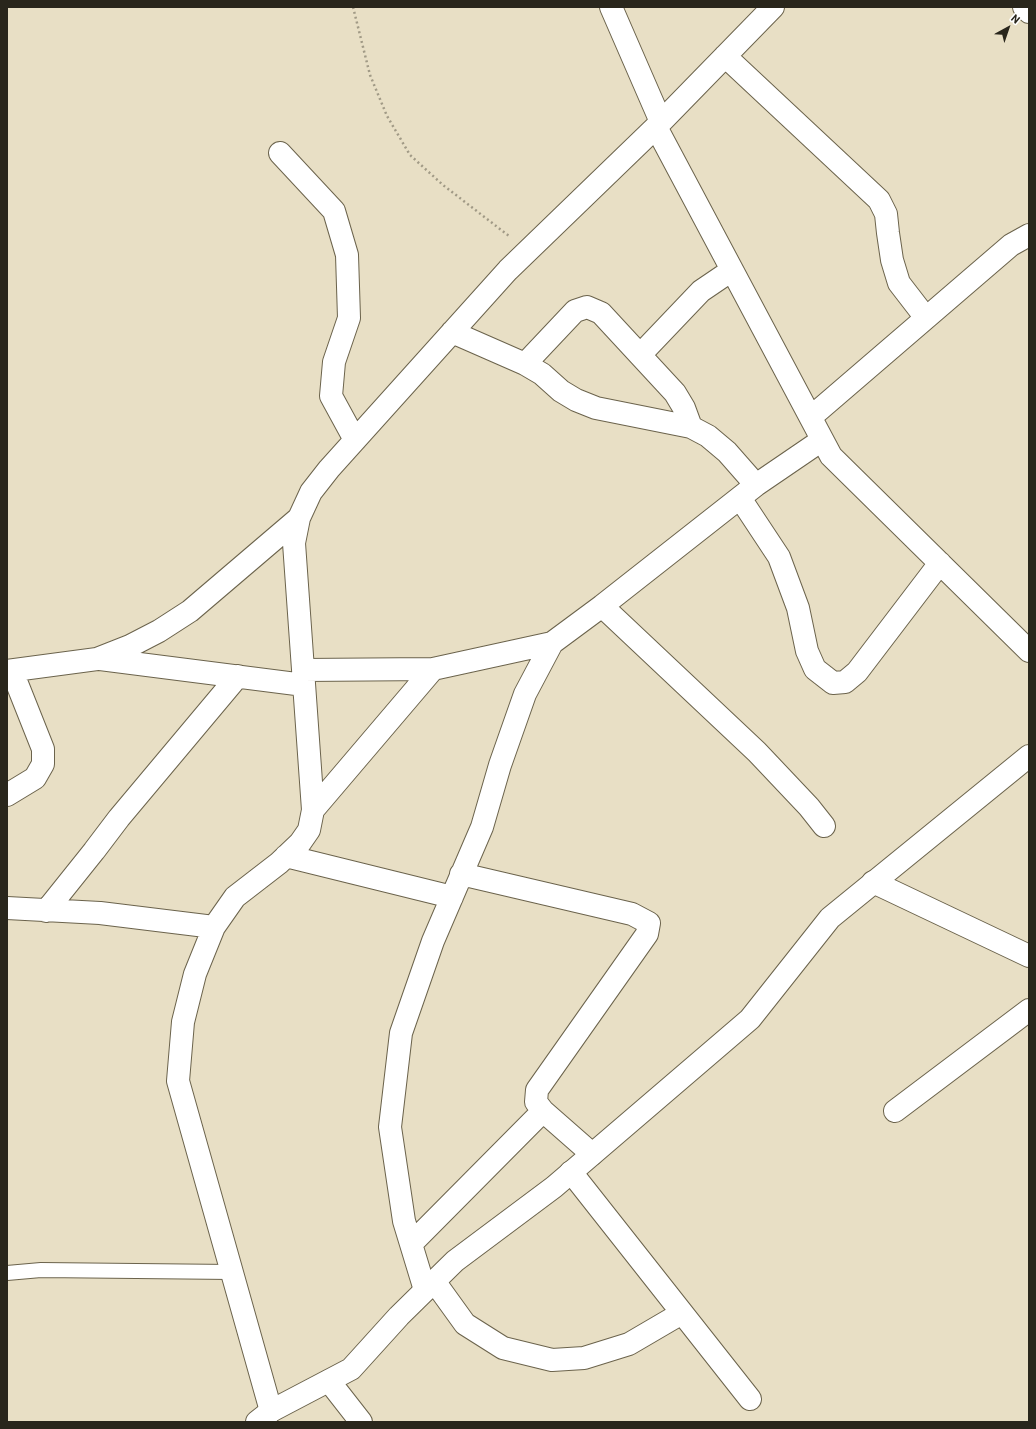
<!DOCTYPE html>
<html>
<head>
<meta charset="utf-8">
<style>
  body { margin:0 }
  #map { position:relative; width:1036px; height:1429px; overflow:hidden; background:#e8dfc5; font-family:Barlow,sans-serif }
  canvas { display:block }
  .frame { position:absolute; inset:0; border:8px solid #29261c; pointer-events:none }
  .north { position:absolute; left:988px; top:8px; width:40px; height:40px; -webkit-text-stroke:3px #fff; paint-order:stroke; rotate:40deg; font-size:11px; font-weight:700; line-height:16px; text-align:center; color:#29261c }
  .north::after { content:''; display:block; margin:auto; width:14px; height:18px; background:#29261c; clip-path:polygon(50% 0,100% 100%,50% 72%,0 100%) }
</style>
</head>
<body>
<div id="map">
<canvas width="1036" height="1429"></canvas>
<div class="frame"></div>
<div class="north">N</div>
</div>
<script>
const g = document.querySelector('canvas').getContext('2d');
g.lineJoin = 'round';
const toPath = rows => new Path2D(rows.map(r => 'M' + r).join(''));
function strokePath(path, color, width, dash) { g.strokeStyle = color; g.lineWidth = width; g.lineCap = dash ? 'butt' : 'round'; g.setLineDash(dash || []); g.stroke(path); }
const path = toPath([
  [353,7,370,75,387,116,410,155,443,185,509,236]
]);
const lane = toPath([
  [7,1273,41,1270,232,1272]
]);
const street = toPath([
  [611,7,661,122],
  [1024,7,1029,12],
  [725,56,879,200,886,214,888,233,892,260,899,283,926,318],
  [656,127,831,456,1029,651],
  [280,153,334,211,347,255,349,318,334,362,331,396,355,440],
  [452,332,525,364,542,374,561,391,576,400,596,408,691,427,708,436,727,452,756,485],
  [640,355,701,291,732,270],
  [525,364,575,311,587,307,601,313,675,393,684,408,691,427],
  [811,417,1011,245,1029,235],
  [740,498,779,557,798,608,807,651,815,669,833,683,845,682,857,672,940,563],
  [602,606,757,752,809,807,824,826],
  [100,659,304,685],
  [303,670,433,669,552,643],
  [7,671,97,659,130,646,159,631,190,611,299,518],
  [7,795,35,778,43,764,43,749,12,671],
  [313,810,433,669],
  [286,856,452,897],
  [461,874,632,914,649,923,647,934,537,1090,536,1102,543,1111,592,1154],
  [873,882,1029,956],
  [7,908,100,913,214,927],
  [46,911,94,851,119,818,238,676],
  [895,1111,1029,1010],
  [571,1172,750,1399],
  [411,1244,543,1111],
  [434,1281,465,1324,503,1348,552,1360,584,1358,629,1344,682,1313],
  [425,1290,404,1221,390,1127,401,1033,433,941,482,827,500,765,525,694,552,643,602,606,756,485,822,440],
  [329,1381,361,1422],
  [271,1411,178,1081,183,1022,195,974,214,927,235,897,279,863,300,843,309,830,313,810,294,543,299,518,311,492,329,469,508,270,656,127,773,7]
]);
const secondary = toPath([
  [257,1422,271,1411,351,1369,399,1316,455,1261,554,1187,750,1019,830,918,1029,756]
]);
strokePath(lane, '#6b634c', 16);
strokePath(street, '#6b634c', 24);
strokePath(secondary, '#6b634c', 24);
strokePath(path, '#a19a86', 2.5, [2, 3]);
strokePath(lane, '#fff', 14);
strokePath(street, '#fff', 22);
strokePath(secondary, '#fff', 22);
</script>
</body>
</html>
